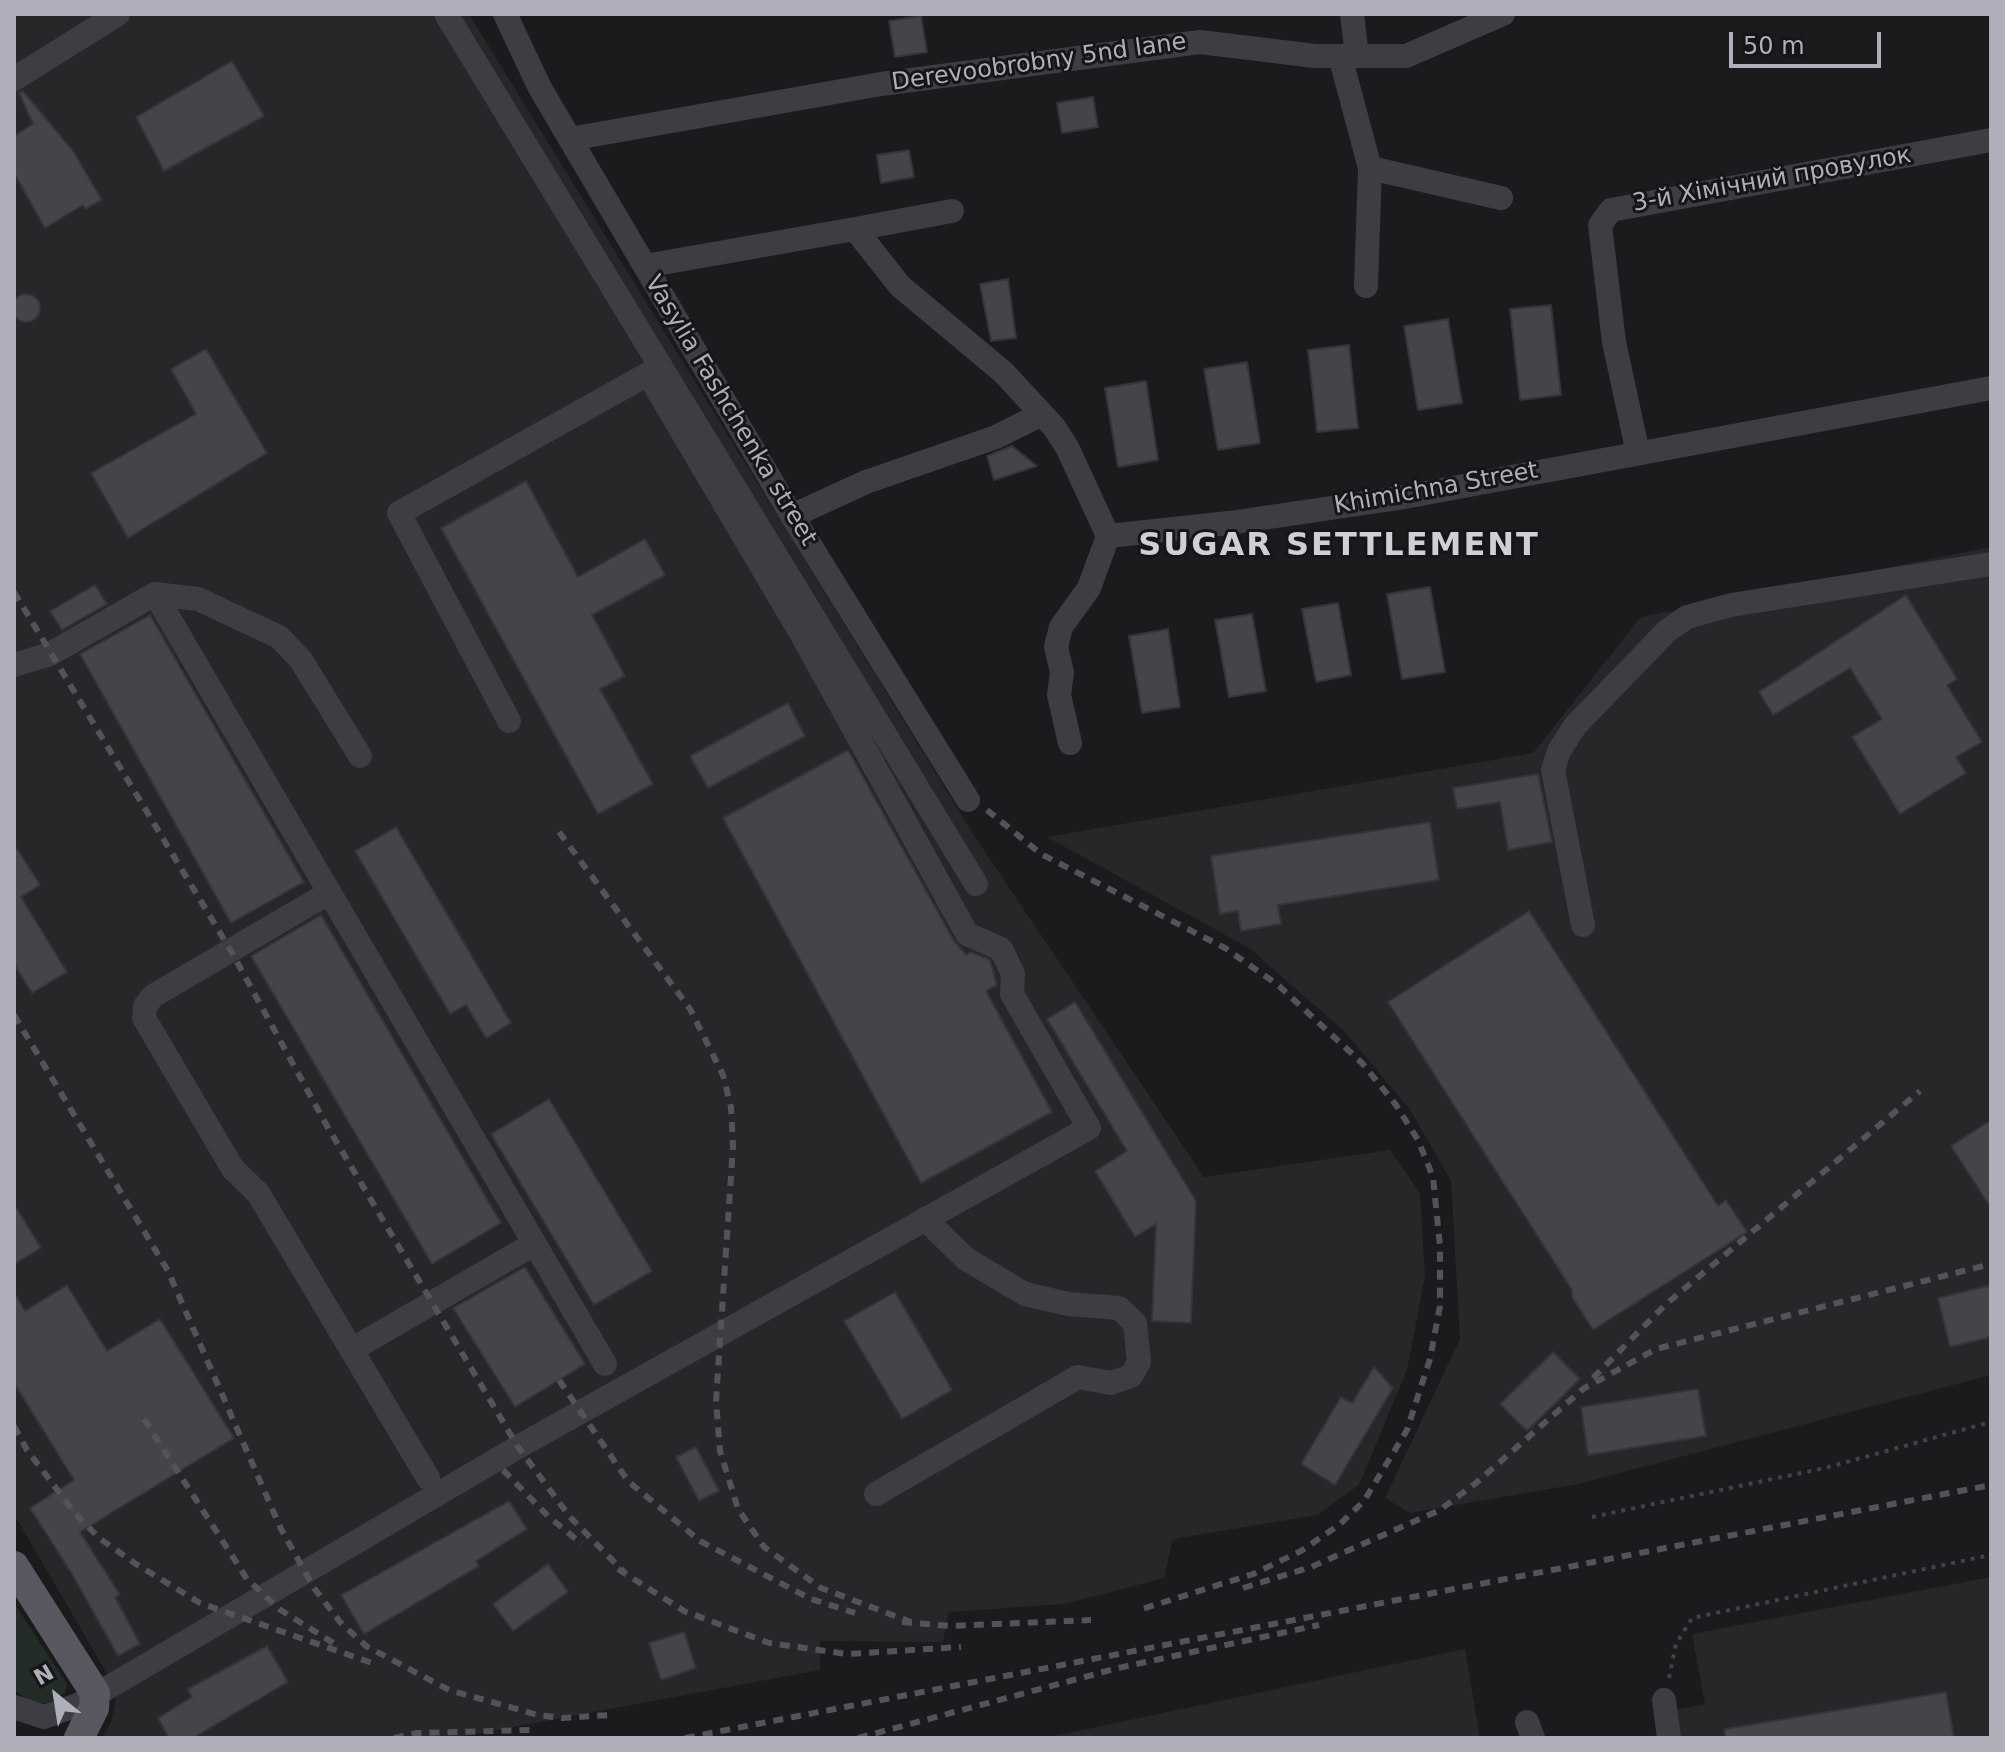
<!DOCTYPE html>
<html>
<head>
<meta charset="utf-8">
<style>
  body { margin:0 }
  #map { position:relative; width:2005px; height:1752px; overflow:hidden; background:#1b1a1c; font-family:"DejaVu Sans",sans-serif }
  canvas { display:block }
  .frame { position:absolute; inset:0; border:16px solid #aeafbb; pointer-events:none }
  .north { position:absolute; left:16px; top:1656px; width:80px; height:80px; -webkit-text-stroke:6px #161517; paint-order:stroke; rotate:330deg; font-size:22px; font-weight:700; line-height:32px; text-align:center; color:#aeafbb }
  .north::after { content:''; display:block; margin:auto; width:28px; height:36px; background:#aeafbb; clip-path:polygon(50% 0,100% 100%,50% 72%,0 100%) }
  .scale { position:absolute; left:1729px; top:32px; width:152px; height:36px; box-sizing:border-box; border:4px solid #aeafbb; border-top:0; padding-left:10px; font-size:24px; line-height:28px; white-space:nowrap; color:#aeafbb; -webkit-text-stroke:6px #161517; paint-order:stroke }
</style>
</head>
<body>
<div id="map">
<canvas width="2005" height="1752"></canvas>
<div class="frame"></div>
<div class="north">N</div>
<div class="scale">50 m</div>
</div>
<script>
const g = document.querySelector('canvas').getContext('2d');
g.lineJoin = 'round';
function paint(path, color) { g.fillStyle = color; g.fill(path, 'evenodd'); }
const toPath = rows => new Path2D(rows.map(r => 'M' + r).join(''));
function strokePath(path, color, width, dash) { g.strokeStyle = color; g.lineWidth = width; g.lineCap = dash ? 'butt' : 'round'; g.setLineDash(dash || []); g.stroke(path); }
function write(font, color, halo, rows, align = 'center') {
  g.font = font + ' "DejaVu Sans",sans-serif'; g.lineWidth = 6; g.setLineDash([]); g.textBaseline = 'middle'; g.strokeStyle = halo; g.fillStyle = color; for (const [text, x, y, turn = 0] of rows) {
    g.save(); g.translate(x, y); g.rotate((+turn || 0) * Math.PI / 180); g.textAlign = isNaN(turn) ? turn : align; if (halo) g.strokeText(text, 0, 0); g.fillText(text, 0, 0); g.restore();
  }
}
const built = toPath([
  [14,14,469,14,975,837,1204,1177,1390,1150,1420,1193,1425,1276,1407,1370,1359,1485,1317,1515,1173,1539,1164,1578,1065,1604,949,1612,943,1642,820,1641,820,1670,454,1738,102,1738,112,1720,117,1691,14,1514],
  [1991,547,1991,1375,1578,1484,1410,1513,1385,1498,1460,1339,1451,1181,1409,1108,1344,1031,1249,948,1047,837,1533,753,1641,617],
  [1991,1577,1991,1738,1674,1738,1669,1711,1705,1704,1692,1634],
  [1465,1649,1480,1738,1045,1738]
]);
const green = toPath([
  [14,1603,67,1684,65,1693,47,1703,31,1702,14,1690]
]);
const building = toPath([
  [921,16,927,52,895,57,889,21,921,16],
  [232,61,264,116,164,171,136,117,232,61],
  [23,91,73,151,102,200,85,209,83,205,45,228,14,173,14,136,33,124,19,93,23,91],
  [1093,97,1098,127,1062,133,1057,103,1093,97],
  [909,150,914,177,881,183,877,155,909,150],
  [1008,279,1016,338,991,341,980,284,1008,279],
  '12 308a14 14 0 1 1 28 0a14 14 0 1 1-28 0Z',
  [1551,305,1561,395,1520,400,1510,309,1551,305],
  [1448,319,1462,403,1418,410,1404,326,1448,319],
  [1349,345,1358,428,1317,432,1308,350,1349,345],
  [206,349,267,453,128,538,91,473,196,414,171,369,206,349],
  [1247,362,1260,443,1218,450,1204,369,1247,362],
  [1146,381,1158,460,1118,467,1105,388,1146,381],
  [1012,446,1037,466,994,480,987,456,1012,446],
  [526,481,578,577,645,539,665,575,592,615,625,676,600,689,653,784,598,814,441,528,526,481],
  [95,585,107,604,62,630,50,611,95,585],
  [1430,587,1445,672,1402,679,1387,594,1430,587],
  [1906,595,1957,679,1947,685,1982,742,1956,757,1966,773,1900,814,1852,737,1882,719,1850,668,1773,715,1759,692,1906,595],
  [1338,603,1351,675,1316,682,1302,609,1338,603],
  [1252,614,1266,691,1229,697,1215,620,1252,614],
  [150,615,304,882,231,923,80,654,150,615],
  [1168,629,1180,707,1142,713,1129,636,1168,629],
  [788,703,805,736,708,788,690,756,788,703],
  [848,750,954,941,966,955,971,952,990,960,997,985,986,991,1052,1112,921,1183,723,818,848,750],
  [1538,774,1552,842,1508,850,1500,802,1457,809,1453,788,1538,774],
  [1430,822,1439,880,1278,905,1281,924,1241,931,1238,911,1220,914,1211,856,1430,822],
  [396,827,511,1023,486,1038,466,1005,450,1014,355,851,396,827],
  [14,844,40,885,21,897,67,972,32,993,14,964,14,844],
  [1529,911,1718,1206,1726,1200,1747,1232,1593,1330,1572,1297,1572,1290,1388,1002,1529,911],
  [321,915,501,1223,432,1264,251,956,321,915],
  [1075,1002,1196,1201,1191,1323,1152,1321,1156,1224,1135,1237,1095,1171,1127,1151,1047,1019,1075,1002],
  [549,1099,652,1271,594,1305,491,1134,549,1099],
  [1991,1120,1991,1208,1951,1146,1991,1120],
  [14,1204,41,1248,14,1264,14,1204],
  [525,1267,585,1364,515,1407,453,1308,525,1267],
  [67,1285,107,1351,160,1319,234,1438,80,1532,120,1595,115,1597,140,1644,118,1656,72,1574,30,1508,74,1480,14,1383,14,1292,25,1311,67,1285],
  [1991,1285,1991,1337,1950,1347,1938,1298,1991,1285],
  [895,1292,952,1390,902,1419,844,1321,895,1292],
  [1553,1352,1580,1379,1527,1431,1500,1404,1553,1352],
  [1374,1367,1393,1388,1335,1485,1301,1464,1341,1397,1352,1403,1374,1367],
  [1698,1389,1706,1436,1588,1455,1581,1407,1698,1389],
  [696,1447,719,1491,699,1501,676,1457,696,1447],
  [509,1501,527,1529,476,1561,479,1566,364,1634,341,1595,509,1501],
  [548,1564,568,1592,513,1631,493,1604,548,1564],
  [684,1632,696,1668,661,1680,649,1643,684,1632],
  [267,1646,288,1682,193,1738,169,1738,158,1718,192,1697,188,1689,267,1646],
  [1946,1692,1954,1738,1725,1738,1725,1729,1946,1692]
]);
const path = toPath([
  [1592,1517,1825,1468,1991,1422],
  [1669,1678,1676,1644,1692,1618,1991,1555]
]);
const minor = toPath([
  [446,14,976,884],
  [505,14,540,88,570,139,792,516,968,800],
  [1352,14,1357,56],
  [1340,56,1370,168],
  [14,79,118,14],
  [570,139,881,84,1200,42,1315,56,1406,56,1503,14],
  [855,229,952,211],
  [645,266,855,229,900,286,1003,372,1054,427,1067,447,1108,536,1229,523,1399,498,1991,388],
  [1366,286,1370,168,1501,198],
  [1638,453,1614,342,1600,225,1611,210,1991,140],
  [792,516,866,482,996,437,1042,414],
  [155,594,605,1364],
  [14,665,50,654,155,594,198,599,279,637,301,660,360,756],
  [1070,743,1059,695,1062,672,1056,647,1061,627,1089,588,1108,536],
  [327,894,153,996,145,1006,144,1018,233,1169,258,1193,428,1478],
  [1583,925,1553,770,1559,751,1575,726,1667,631,1687,617,1731,605,1991,564],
  [351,1350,532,1245],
  [876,1494,1078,1377,1111,1383,1131,1376,1139,1362,1135,1323,1119,1308,1068,1304,1025,1294,966,1259,925,1219],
  [1664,1700,1669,1738],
  [14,1707,44,1717,80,1704,518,1447,1089,1128,1012,994,1013,974,1001,949,967,934,802,635,648,374,399,513,509,721],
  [1527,1722,1533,1738]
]);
const major = toPath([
  [14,1566,95,1693,94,1708,79,1738]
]);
const rail = toPath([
  [14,592,231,951,327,1126,518,1447,570,1517,625,1573],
  [987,810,1041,854,1225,948,1278,985,1362,1063,1396,1105,1418,1140,1433,1177,1440,1246,1440,1306,1430,1359,1407,1430,1364,1501,1339,1525,1301,1551,1253,1574,1139,1610],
  [559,832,690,1009,723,1075,731,1107,733,1146,716,1401,720,1451,738,1509,764,1547,821,1588,911,1622],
  [14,1015,168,1271,281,1529,314,1588,340,1622,366,1646,449,1690,538,1715,562,1718,611,1715],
  [1593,1378,1665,1305,1920,1091],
  [559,1380,628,1481,700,1541,811,1599,855,1613],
  [144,1419,247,1579,279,1609,335,1644],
  [14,1426,27,1450,75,1513,99,1538,136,1564,200,1603,375,1664],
  [503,1470,549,1517,582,1544],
  [618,1569,684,1611,769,1643,847,1654,961,1647],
  [1243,1588,1311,1567,1440,1510,1476,1483,1583,1389,1656,1349,1991,1264],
  [902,1622,951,1626,1091,1620],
  [394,1738,417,1733,533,1730],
  [685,1738,1991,1485],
  [858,1738,1118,1668,1319,1625]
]);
const streetNames = [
  ["Derevoobrobny 5nd lane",1039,63,-8],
  ["3-й Хімічний провулок",1772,180,-10],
  ["Vasylia Fashchenka street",730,411,59],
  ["Khimichna Street",1436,489,-10]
];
const districtNames = [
  ["SUGAR SETTLEMENT",1339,547]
];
paint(built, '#272629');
paint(green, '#242c27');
paint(building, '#454449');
strokePath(building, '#353438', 2);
strokePath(path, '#424248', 4, [4, 6]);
strokePath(minor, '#3e3d43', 24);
strokePath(major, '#585860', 30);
strokePath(rail, '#53535a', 6, [10, 8]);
write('24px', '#aeafbb', '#161517', streetNames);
g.letterSpacing = '2px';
write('bold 32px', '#cecfd7', '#161517', districtNames);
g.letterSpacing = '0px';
</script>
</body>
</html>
